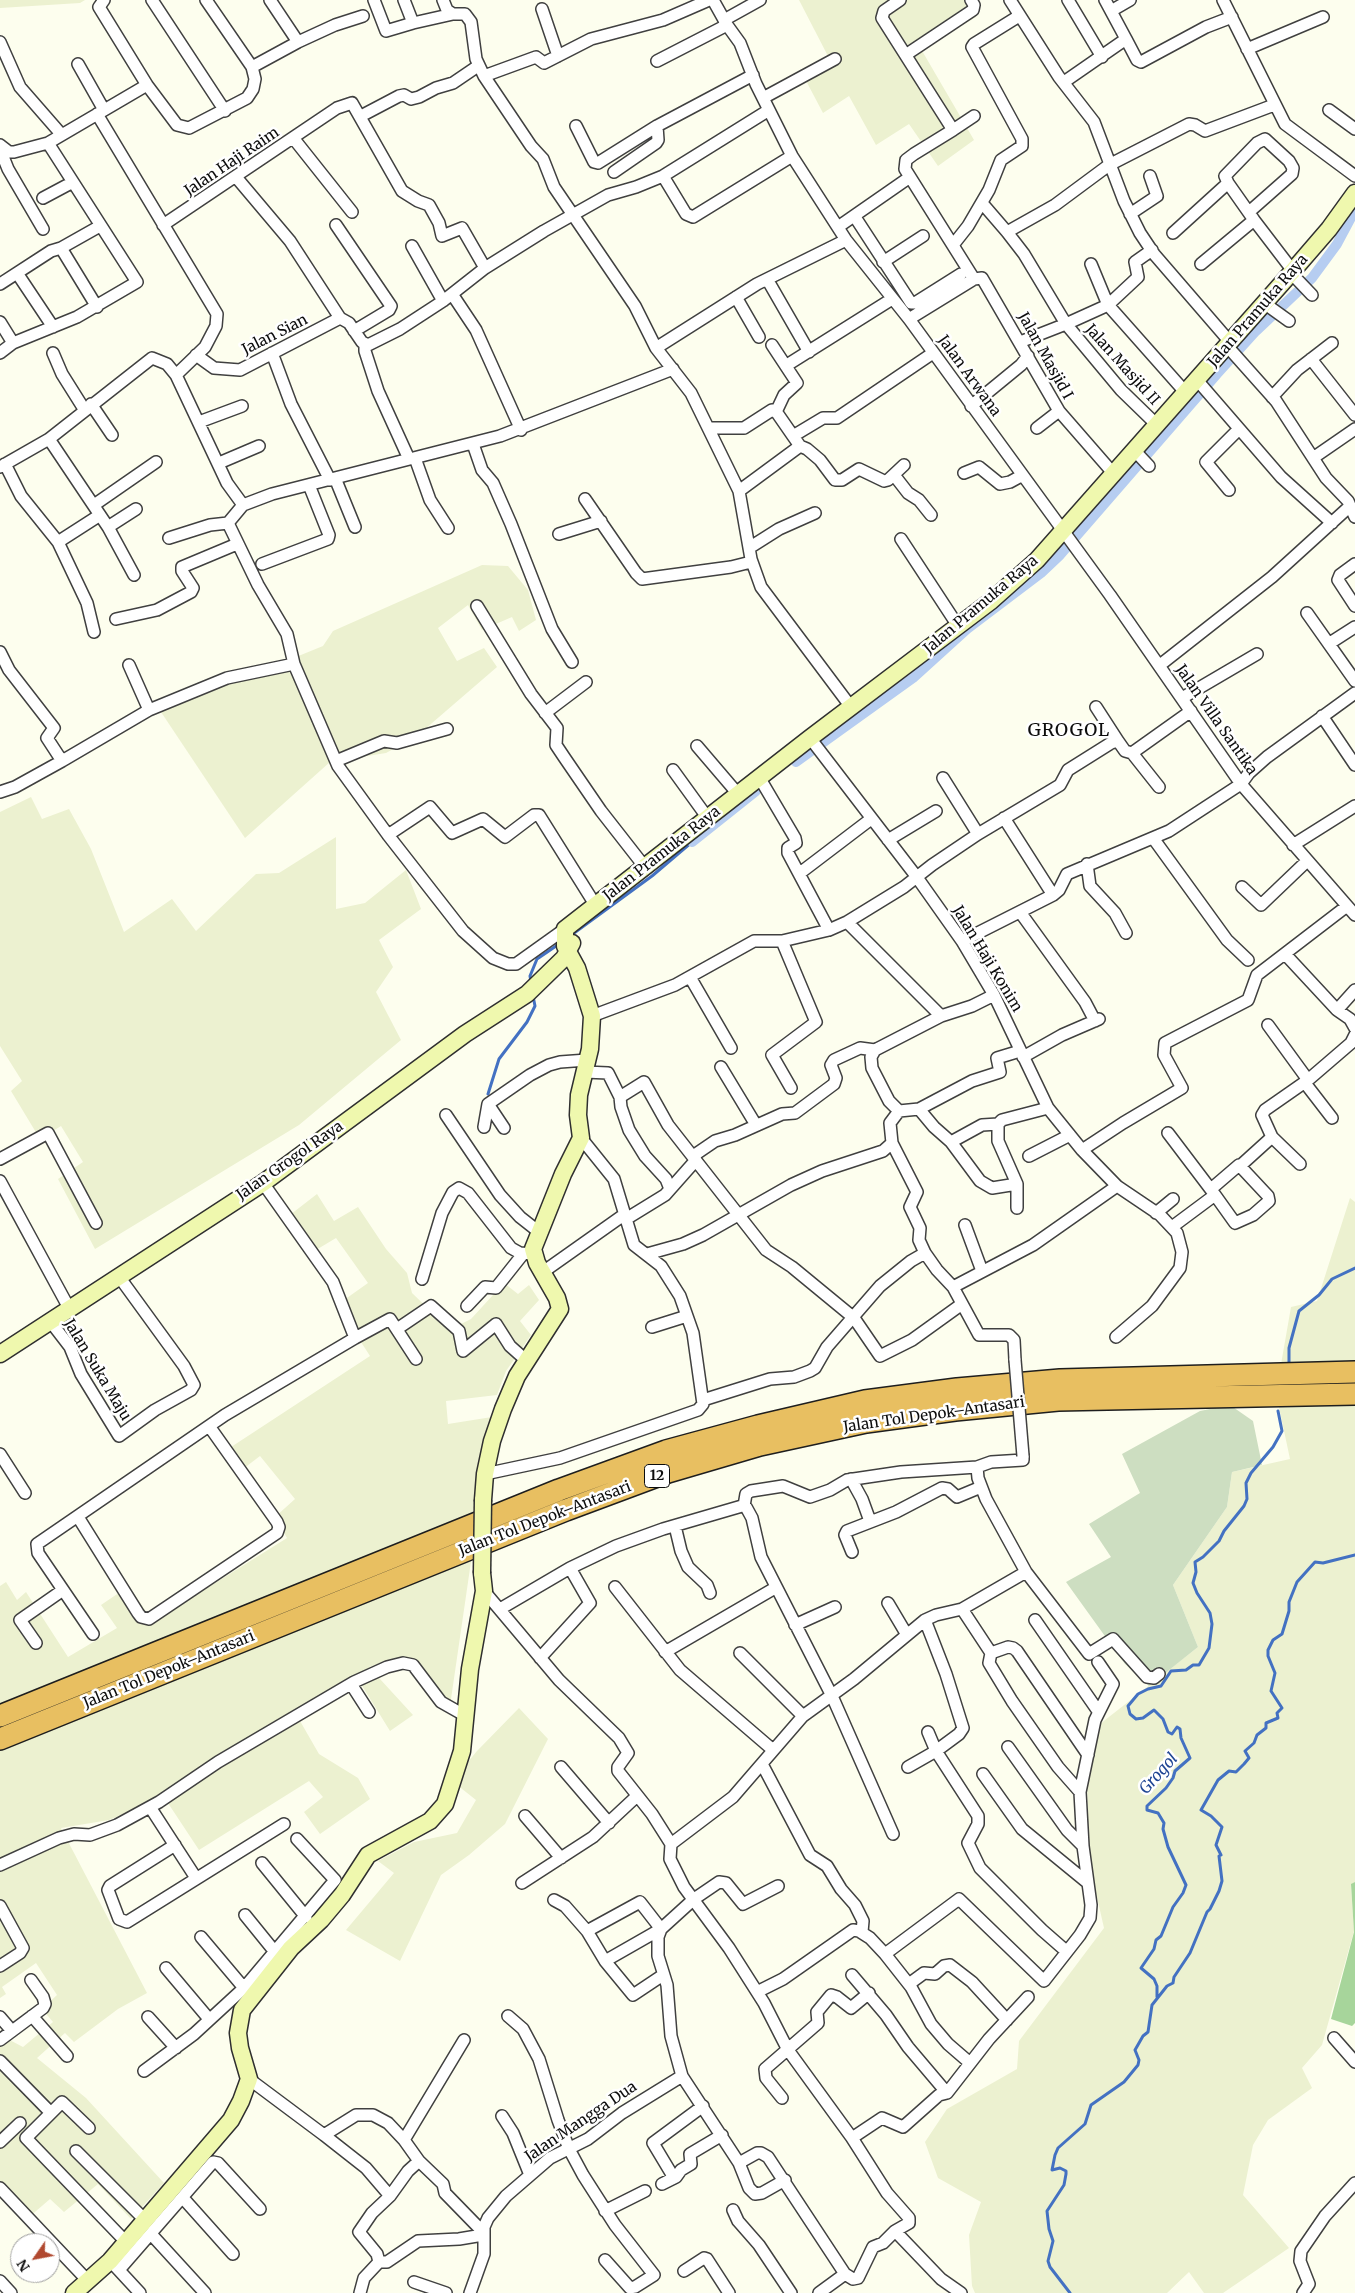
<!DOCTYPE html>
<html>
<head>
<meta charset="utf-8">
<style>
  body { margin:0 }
  #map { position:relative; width:1355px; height:2293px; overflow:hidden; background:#fdfeee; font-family:Merriweather,serif }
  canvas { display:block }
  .north { position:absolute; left:10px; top:2233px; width:50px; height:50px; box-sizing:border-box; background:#fff; border:1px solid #9e9e9e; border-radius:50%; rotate:237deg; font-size:14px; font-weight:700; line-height:20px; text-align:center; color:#0d0d0d }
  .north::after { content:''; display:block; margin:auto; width:18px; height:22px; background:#b14930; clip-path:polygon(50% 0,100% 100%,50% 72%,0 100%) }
</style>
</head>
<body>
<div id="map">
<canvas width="1355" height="2293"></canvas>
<div class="north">N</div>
</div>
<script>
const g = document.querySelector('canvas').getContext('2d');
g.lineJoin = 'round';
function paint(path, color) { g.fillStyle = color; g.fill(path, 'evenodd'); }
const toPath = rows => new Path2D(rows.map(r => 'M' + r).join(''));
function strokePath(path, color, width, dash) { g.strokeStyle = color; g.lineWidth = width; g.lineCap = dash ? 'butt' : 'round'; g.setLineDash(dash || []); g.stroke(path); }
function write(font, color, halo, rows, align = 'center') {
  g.font = font + ' Merriweather,serif'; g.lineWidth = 5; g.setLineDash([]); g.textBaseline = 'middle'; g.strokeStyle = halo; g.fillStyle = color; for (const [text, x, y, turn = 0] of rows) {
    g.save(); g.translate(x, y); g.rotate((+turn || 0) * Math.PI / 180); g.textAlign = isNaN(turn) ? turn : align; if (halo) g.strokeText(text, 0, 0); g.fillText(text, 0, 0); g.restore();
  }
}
const farmland = toPath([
  [0,0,85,0,80,3,0,8],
  [799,0,966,0,976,17,921,49,974,140,938,166,909,124,876,145,849,96,823,113,804,77,830,60],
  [482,565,508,566,528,590,536,620,519,631,512,617,482,630,468,605,438,628,457,661,484,648,497,667,417,736,386,753,330,762,245,838,161,712,323,646,333,631],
  [31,797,42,819,69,809,91,849,124,932,172,899,196,931,256,874,279,873,336,837,336,909,365,903,406,870,421,909,379,940,393,967,376,992,401,1040,299,1125,95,1249,58,1179,83,1162,61,1126,40,1139,11,1091,22,1081,0,1046,0,812],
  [317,1194,334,1221,358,1207,386,1249,407,1273,412,1293,440,1320,453,1328,471,1319,504,1283,518,1294,529,1285,539,1300,520,1321,531,1335,506,1371,497,1395,446,1401,448,1424,492,1417,450,1706,413,1663,395,1658,369,1667,413,1715,390,1731,356,1676,296,1714,319,1754,358,1778,370,1799,320,1834,304,1812,323,1797,309,1781,199,1850,164,1797,109,1820,61,1828,147,1993,118,2009,74,2042,65,2033,37,2058,86,2098,164,2183,131,2219,98,2184,64,2212,50,2199,28,2218,0,2189,0,2038,2,2036,23,2047,53,2022,42,2009,57,1995,36,1963,2,1987,6,1994,0,1998,0,1586,6,1582,17,1600,26,1592,68,1657,117,1628,101,1605,129,1586,153,1622,287,1538,275,1517,295,1499,260,1456,239,1472,225,1451,370,1356,337,1305,368,1283,336,1238,311,1253,286,1218],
  [1350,1198,1355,1202,1355,1882,1351,1885,1354,1931,1322,2045,1302,2068,1312,2088,1268,2120,1253,2145,1243,2195,1289,2248,1223,2293,1204,2293,1189,2272,1167,2293,975,2293,972,2286,969,2235,981,2202,938,2178,925,2142,947,2109,1017,2069,1019,2041,1104,1928,1089,1862,1087,1777,1100,1724,1198,1647,1173,1585,1227,1507,1232,1472,1290,1459,1276,1393,1291,1307,1317,1301],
  [519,1708,548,1739,505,1824,469,1855,441,1875,400,1961,346,1930,394,1873,378,1861,414,1842,457,1833,476,1800,452,1781,477,1751]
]);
const forest = toPath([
  [1355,1882,1355,2023,1352,2026,1331,2019,1354,1932,1351,1884]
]);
const cemetery = toPath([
  [1230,1405,1253,1421,1262,1465,1232,1472,1227,1507,1173,1585,1198,1647,1149,1686,1125,1664,1066,1582,1111,1557,1089,1524,1140,1493,1122,1454,1200,1411]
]);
const stream = toPath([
  [570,936,652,876,692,842],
  [531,982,530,976,537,959,559,944],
  [488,1094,499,1059,527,1022,535,1006,533,996],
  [1289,1364,1289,1348,1299,1311,1319,1295,1332,1279,1355,1268],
  [1157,1997,1157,1986,1154,1979,1141,1968,1154,1949,1156,1940,1161,1936,1173,1907,1183,1893,1186,1885,1168,1847,1163,1829,1164,1823,1158,1813,1147,1810,1147,1806,1166,1788,1173,1778,1175,1771,1190,1758,1181,1738,1180,1729,1177,1727,1172,1734,1168,1732,1163,1719,1154,1710,1143,1718,1136,1719,1130,1714,1128,1706,1138,1694,1148,1689,1161,1686,1171,1671,1186,1670,1193,1665,1199,1665,1209,1648,1212,1624,1210,1613,1197,1593,1193,1583,1196,1572,1195,1562,1203,1557,1219,1541,1224,1531,1244,1506,1247,1499,1246,1483,1251,1473,1273,1447,1282,1431,1278,1411],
  [1070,2293,1050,2267,1048,2261,1053,2241,1049,2229,1047,2211,1064,2185,1066,2174,1066,2171,1060,2168,1052,2170,1055,2155,1058,2148,1085,2124,1091,2105,1124,2082,1138,2065,1139,2060,1135,2050,1143,2036,1148,2032,1152,2005,1167,1986,1173,1983,1174,1977,1190,1953,1207,1912,1210,1909,1219,1891,1222,1881,1219,1856,1221,1855,1216,1845,1222,1827,1211,1816,1201,1810,1218,1780,1229,1771,1236,1772,1244,1764,1249,1758,1245,1751,1254,1743,1257,1735,1266,1728,1266,1723,1278,1718,1277,1713,1282,1708,1271,1691,1275,1673,1268,1656,1268,1650,1273,1640,1282,1634,1289,1611,1289,1602,1297,1582,1315,1562,1323,1563,1355,1555]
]);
const canal = toPath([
  [796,762,913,678,967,629,1041,573,1060,555,1217,374,1256,331,1312,278,1337,244,1355,210],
  [692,842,756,791]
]);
const street = toPath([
  [104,0,99,7,147,85],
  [152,0,225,111],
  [206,0,252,67],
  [270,0,298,42],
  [374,0,386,31,413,23],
  [404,0,413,23,453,14],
  [443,0,447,10,453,14,465,14,471,22,476,59,484,76,531,146,543,159,554,187,635,306,656,348,691,393,739,491,751,559,761,587,851,707],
  [713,0,727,25,740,43,756,84,792,156,846,240,909,319,1110,595,1241,784,1355,915],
  [900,0,884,11,882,18,953,130,914,154,906,160,905,169,974,279],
  [1010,0,1059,77,1094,122,1124,201,1140,233,1154,254,1230,342],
  [1068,0,1102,57],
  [1223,0,1285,124,1355,176],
  [542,9,558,56],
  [1111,11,1130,0],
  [724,20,760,0],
  [1126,39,1137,60,1141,62,1206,27,1232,17],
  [0,42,20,87,61,134],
  [1247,49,1323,17],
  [907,54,973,10,974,5,971,0],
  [657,61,727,25],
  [78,64,104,110],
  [484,76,536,57,544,63,591,39,663,20,709,0],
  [1064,82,1126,39,1105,0],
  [763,98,835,59],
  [1329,110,1355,129],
  [97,114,217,314,216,326,205,347,176,375],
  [361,116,399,96,404,95,411,99,419,97,436,88,453,83,478,66],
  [576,126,594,162,598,163,657,126,753,75],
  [953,130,974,116],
  [294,139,352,212],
  [0,145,9,152,14,152,48,143,147,85,177,125,189,128,247,98,253,89,255,79,252,67,298,42,335,25,363,16],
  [2,154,8,169,43,229],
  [614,172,656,143,658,140,657,126],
  [663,176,686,214,693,217,792,156],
  [236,177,290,241,340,318,349,323,362,342,368,345,400,329,443,301,485,268,544,231,608,195,636,187,663,176,769,110],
  [43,198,73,182],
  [982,203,1007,232,1024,254,1066,324,1121,390,1157,425],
  [1249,212,1292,174,1293,168,1289,161,1265,139,1257,143,1225,176,1228,183,1254,220,1293,271],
  [1130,214,1157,196,1150,176],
  [855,217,911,303,915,303,961,274],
  [163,225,337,108,352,103,402,191,418,201,429,205,439,223,442,236,462,228,485,268],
  [336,225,391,306,389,310,354,331],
  [838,227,910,177],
  [1007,232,1055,205,1109,165,1189,124,1195,125,1205,131,1274,105],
  [1173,233,1228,183],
  [953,245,968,226,989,190,1001,160,1022,146,1022,139,972,47,974,44,1019,16],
  [412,246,443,301],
  [61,248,97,307],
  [883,262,923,236],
  [1091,264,1108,305,1186,393],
  [1201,264,1254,220],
  [17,273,53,327],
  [1291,273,1312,295],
  [767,279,809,352],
  [0,284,51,251,61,248,100,226],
  [452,294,476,330,521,430],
  [736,297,759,337],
  [1264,303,1289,321],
  [909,319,974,279,982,278,1059,411,1113,473],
  [0,322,13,343],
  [1020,342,1066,324,1108,305,1138,277,1135,262,1152,250],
  [365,345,365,351,378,391,409,459],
  [772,345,797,383,784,395,776,412],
  [1227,346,1276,401,1326,478,1348,501,1355,517],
  [656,348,757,284,846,240],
  [0,353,13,343,77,317,137,282,48,143],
  [53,353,62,374,84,409],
  [272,353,291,404,330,480],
  [196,355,214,368,240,370,340,318],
  [1311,359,1355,415],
  [787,365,892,299],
  [1197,380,1281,477,1332,523],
  [1272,397,1297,370,1332,343],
  [91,404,112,435],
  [971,406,1021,365,1028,356],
  [199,422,242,406],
  [709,428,744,428,772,410,775,410,793,436,823,418,837,418,933,353],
  [1037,428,1059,411],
  [793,436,800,446,807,449,820,460,835,480,842,480,859,469,884,481,888,480,904,465],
  [49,439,108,527,134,575],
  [473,444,482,470,493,483,511,524,552,629,572,662],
  [1134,450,1149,466],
  [415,458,430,500,448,528],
  [1313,458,1355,429],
  [219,463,259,446],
  [5,464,21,496,58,542,87,603,94,632],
  [0,467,49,439,152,358,167,364,176,375,227,483,243,505,228,523,258,585,287,634,294,664,338,766,388,835,463,931,493,958,508,964,516,964,565,929],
  [964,473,979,467,1000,484,1010,482,1021,476],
  [894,475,908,493,919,500,931,515],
  [335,478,355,527],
  [1229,490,1206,462,1238,430],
  [739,491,800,446],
  [585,499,636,573,642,579,731,567,751,562],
  [94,505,156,462],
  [243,505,272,494,500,436,673,369],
  [108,527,136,509],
  [559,534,601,521],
  [169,538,210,525,228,523],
  [901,539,958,626],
  [58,542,100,515],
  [749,548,779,529,815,513],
  [262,564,328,539,329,535,309,485],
  [1355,564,1340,575,1338,580,1355,606],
  [477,606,531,694,557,728,556,745,564,757,601,811,644,866],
  [1307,613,1355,681],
  [116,619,157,610,191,592,193,588,182,571,182,567,237,544],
  [1330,643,1355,627],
  [0,652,9,670,54,728,47,738,62,761],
  [129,665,149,710],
  [1160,665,1272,577,1349,507],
  [1182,698,1257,654],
  [1096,707,1118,741],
  [545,713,586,682],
  [1322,716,1355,765],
  [810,738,916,876,962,941,994,995,1048,1108,1082,1150,1117,1186,1160,1215,1177,1233,1182,1252,1180,1268,1152,1306,1116,1337],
  [697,746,738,794],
  [1132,753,1159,787],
  [336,761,384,741,397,743,447,729],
  [673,770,707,817],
  [759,777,795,838,796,843,788,848,788,853,829,930],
  [943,778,978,834],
  [0,792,15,787,62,761,149,710,227,678,294,664],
  [1004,818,1053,895],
  [388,835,430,807,452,833,483,819,505,837,534,815,539,815,596,906],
  [1153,838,1227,940,1248,960],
  [888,840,936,811],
  [1293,845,1355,806],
  [1087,864,1090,886,1115,913,1126,933],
  [800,873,871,819],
  [1242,887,1261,905,1307,861],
  [1020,912,1085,1002,1095,1021],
  [847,922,941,1016,972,1006,994,995],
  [782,941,816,1022,772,1055,791,1088],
  [962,941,1053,895,1059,890,1067,874,1169,831,1241,784,1249,773,1267,757,1355,693],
  [1285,954,1337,1010,1355,990],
  [690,977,731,1048],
  [1337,1010,1350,1019,1355,1028],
  [592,1016,675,985,754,941,782,941,829,930,847,922,904,887,932,865,978,834,1060,785,1068,770,1111,743,1118,741,1125,751,1132,753,1191,711],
  [941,1016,875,1050,871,1057,872,1068,889,1101,899,1111,919,1109,972,1081,1000,1072,997,1058,1020,1051],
  [1268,1025,1308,1080],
  [1023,1057,1062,1035,1099,1019],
  [721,1067,756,1125],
  [585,1072,608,1073,620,1097,621,1107,629,1130,645,1156,666,1179,670,1189],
  [1305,1083,1332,1118],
  [620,1097,644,1082,668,1125,766,1250,792,1267,854,1318,880,1356,912,1340,962,1304],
  [919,1109,934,1127,951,1142,980,1181,992,1188,1017,1184],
  [446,1115,500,1195,520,1217,539,1232],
  [484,1127,488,1104],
  [504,1128,488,1104,530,1075,549,1065,560,1062,587,1060],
  [1168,1133,1215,1195],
  [951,1142,982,1125,998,1124],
  [892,1143,917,1192,910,1207,920,1228,919,1240,925,1253],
  [1082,1150,1123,1123,1182,1088,1164,1055,1165,1043,1248,1000,1257,975,1347,906],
  [693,1156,715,1141,735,1135,782,1114,795,1113,834,1084,836,1078,831,1065,834,1060,860,1048,875,1050],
  [1029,1156,1070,1135],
  [0,1159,48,1133,96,1223],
  [1300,1164,1272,1137,1262,1115,1265,1110,1308,1080,1351,1043,1355,1035],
  [1240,1166,1272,1137],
  [0,1181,69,1308],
  [1017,1208,1017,1184,998,1141,998,1124,1002,1120,1048,1108],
  [1156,1213,1173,1199],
  [626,1219,665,1195,696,1160],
  [965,1225,982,1271],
  [1172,1227,1215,1195,1235,1223,1253,1215,1269,1201,1268,1196,1239,1165,1211,1189],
  [647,1254,683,1244,703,1235,791,1185,822,1171,883,1151,892,1143,890,1123,899,1111],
  [543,1272,625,1214],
  [422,1279,442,1213,453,1192,459,1188,468,1193,511,1248,520,1253,534,1254],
  [953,1287,1033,1245,1117,1186],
  [467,1306,485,1287,496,1288,523,1254],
  [50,1321,70,1347,81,1374,119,1436,155,1410,191,1390,194,1385,184,1366,120,1278],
  [652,1327,687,1316],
  [397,1329,431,1306,459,1331,463,1351,496,1324,510,1346,528,1362],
  [355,1338,390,1319,416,1359],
  [703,1400,770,1379,794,1377,810,1371,815,1368,827,1347,880,1286,911,1261,925,1253,937,1270,953,1287,979,1335,1009,1335,1014,1340,1015,1360],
  [0,1454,25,1493],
  [1023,1456,1023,1460,991,1462,977,1467,978,1478,986,1499,1026,1572,1089,1654,1113,1639,1147,1677,1154,1678,1159,1674],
  [485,1474,560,1458,698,1410,703,1404,693,1333,680,1296,661,1266,634,1245,614,1179,581,1138],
  [851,1479,862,1499,870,1521],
  [744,1506,746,1494,751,1491,783,1486,810,1497,830,1490,847,1480,901,1472,977,1467],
  [78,1517,138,1613,141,1617,149,1619,277,1533,279,1527,277,1522,209,1426],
  [675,1526,681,1551,688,1567,707,1585,710,1593],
  [852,1552,845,1535,847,1531,896,1512,942,1488,948,1489,957,1497,981,1487],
  [615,1587,680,1670,773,1750],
  [484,1591,559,1680,619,1738,628,1753,618,1767,618,1771,652,1814,671,1844],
  [888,1603,907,1635],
  [500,1609,570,1568,616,1546,663,1529,742,1506,746,1507,752,1518,761,1557,832,1696,893,1834],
  [962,1609,991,1653,1008,1647,1013,1648,1017,1651,1088,1755],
  [925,1620,946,1674,963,1728,959,1734,936,1751,928,1732],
  [1035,1620,1098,1711],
  [795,1625,835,1607],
  [93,1634,38,1553,37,1544,225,1415,355,1338,333,1282,263,1183],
  [36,1643,20,1620,63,1590],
  [665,1652,775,1588],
  [740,1653,803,1716],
  [991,1653,989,1663,1012,1701,1058,1767,1080,1792],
  [540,1658,590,1603,570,1568],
  [351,1684,369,1712],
  [1008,1747,1067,1830,1083,1846],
  [762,1764,810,1855,827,1866,841,1889,855,1905,863,1921,862,1932],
  [561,1767,609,1823],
  [908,1767,936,1751,978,1816,978,1824,968,1843,980,1868,1042,1930,1066,1951],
  [983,1774,1022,1829,1088,1883],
  [150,1807,196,1878],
  [525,1816,561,1858],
  [175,1845,110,1886,108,1890,119,1919,127,1922,284,1824],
  [262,1863,306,1917],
  [0,1865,59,1838,74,1834,90,1835,117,1825,159,1802,218,1762,354,1682,387,1667,403,1663,413,1665,441,1702,464,1715],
  [522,1883,593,1837,637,1796],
  [554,1900,565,1906,587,1931,605,1961,633,1995,663,1975],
  [0,1906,23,1948,20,1953,0,1966],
  [245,1915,275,1952],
  [587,1931,640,1902,661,1929,605,1961],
  [201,1937,244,1988],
  [885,1954,959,1899,1044,1981,1080,1935,1090,1918,1091,1905,1083,1846,1080,1792,1095,1720,1113,1684,1098,1662],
  [166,1968,209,2019],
  [852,1975,886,2015,908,2047,947,2093],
  [909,1984,924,1973,935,1974,944,1966,950,1965,972,1982,1007,2020],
  [757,1992,783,1979,853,1930,859,1931,870,1938,885,1954,911,1987,931,2024,948,2044,970,2063],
  [32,2016,67,2056],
  [508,2016,523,2029,539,2059,558,2120,569,2149,583,2175,615,2225,654,2275,635,2287,630,2288,605,2260],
  [0,2017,12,2031],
  [148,2017,176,2048],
  [1334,2038,1355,2062],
  [0,2040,43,2008,45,2004,43,1997,31,1980],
  [0,2061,51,2113],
  [144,2071,194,2034,244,1988,335,1880,297,1839],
  [682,2076,739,2163,757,2153,761,2153,768,2157,845,2274,819,2293],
  [249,2079,324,2135,356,2115,373,2115,388,2123,404,2140,419,2161,443,2184,445,2193,483,2232],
  [782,2098,766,2078,765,2069,818,2023,817,2012,831,1995,837,1997,851,2008,869,1993],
  [502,2116,513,2133,530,2175],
  [89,2128,62,2102,26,2138,127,2243],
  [324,2135,366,2168,390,2196],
  [852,2138,882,2118,903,2127,939,2095,947,2093,989,2039,1028,1997],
  [404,2140,464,2040],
  [0,2142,20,2123],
  [76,2151,146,2221],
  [739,2163,749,2188,755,2194,762,2193,785,2180],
  [674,2178,653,2143,703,2106],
  [662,2184,676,2177,681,2170,691,2164,690,2154,722,2135],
  [0,2188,88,2281],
  [183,2198,233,2254],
  [733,2210,738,2221,759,2245,791,2293],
  [605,2211,645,2191],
  [895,2231,941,2279,961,2293],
  [151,2234,205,2293],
  [379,2262,377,2254,359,2232,372,2213,390,2196,408,2171,419,2161],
  [115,2266,140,2293],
  [119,2270,213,2162,218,2163,260,2209],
  [684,2271,704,2258,707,2259,729,2293],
  [845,2274,853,2279,858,2278,873,2247,883,2243,895,2231,909,2223,909,2218,887,2193,852,2138,788,2050,764,2003,729,1948,684,1887,670,1859,671,1844,733,1797,803,1716,854,1679,925,1620,936,1615,962,1609,1026,1572],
  [0,2281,11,2293],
  [414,2282,446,2293],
  [360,2293,364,2278,379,2262,387,2262,418,2241,459,2239,483,2235],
  [470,2293,484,2254,484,2227,488,2218,506,2196,550,2158,588,2139,622,2113,682,2076,671,2036,667,1985,658,1956,658,1937,661,1929,694,1899,719,1882,726,1883,743,1904,778,1886],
  [1303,2293,1309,2284,1300,2261,1301,2251,1325,2216,1355,2183]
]);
const secondary = toPath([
  [0,1354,263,1183,465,1034,527,994,564,958,572,943],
  [483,1500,485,1474,492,1441,503,1409,517,1376,560,1309,557,1298,537,1263,533,1249,563,1174,581,1138,578,1115,579,1095,590,1049,592,1016,577,968,565,946,565,929,810,738,991,601,1037,560,1291,273,1329,229,1355,193],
  [74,2293,110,2261,231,2120,241,2101,249,2079,240,2048,238,2033,242,2010,291,1948,321,1920,342,1895,368,1855,430,1821,445,1804,462,1751,470,1669,484,1591,482,1573]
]);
const highway = toPath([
  [0,1716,559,1490,666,1451,758,1426,865,1401,957,1389,1060,1380,1355,1372],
  [0,1739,566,1510,668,1472,760,1445,866,1422,955,1410,1058,1400,1355,1394]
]);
const streetBridge = toPath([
  [1015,1360,1023,1456]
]);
const secondaryBridge = toPath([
  [482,1573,483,1500]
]);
const shields = [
  [657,1476,25]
];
const shieldNames = [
  ["12",657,1476]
];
const streetNames = [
  ["Jalan Haji Raim",232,162,-34],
  ["Jalan Pramuka Raya",1258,311,-49],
  ["Jalan Sian",275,335,-27],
  ["Jalan Masjid I",1045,356,61],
  ["Jalan Masjid II",1122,365,48],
  ["Jalan Arwana",969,376,54],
  ["Jalan Pramuka Raya",981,605,-40],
  ["Jalan Villa Santika",1216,720,55],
  ["Jalan Pramuka Raya",662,854,-38],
  ["Jalan Haji Konim",987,959,59],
  ["Jalan Grogol Raya",290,1161,-35],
  ["Jalan Suka Maju",97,1370,59],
  ["Jalan Tol Depok–Antasari",934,1415,-8],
  ["Jalan Tol Depok–Antasari",545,1519,-21],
  ["Jalan Tol Depok–Antasari",169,1670,-22],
  ["Jalan Mangga Dua",581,2122,-34]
];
const waterNames = [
  ["Grogol",1159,1774,-48]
];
const quarterNames = [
  ["GROGOL",1069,731]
];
paint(farmland, '#ecf1d0');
paint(forest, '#a7d59b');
paint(cemetery, '#cddec1');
strokePath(stream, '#4371c2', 3);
strokePath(canal, '#b6cdf1', 10);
strokePath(street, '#404040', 14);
strokePath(secondary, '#2f2f2f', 19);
strokePath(highway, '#1e1e1e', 24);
strokePath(street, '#fff', 11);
strokePath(secondary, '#eff8ae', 16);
strokePath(highway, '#e8bf61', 21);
strokePath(streetBridge, '#404040', 14, []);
strokePath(secondaryBridge, '#2f2f2f', 19, []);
strokePath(streetBridge, '#fff', 11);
strokePath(secondaryBridge, '#eff8ae', 16);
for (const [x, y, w] of shields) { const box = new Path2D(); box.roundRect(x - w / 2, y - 11.5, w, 23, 4); g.fillStyle = '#fff'; g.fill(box); strokePath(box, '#0d0d0d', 1); }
write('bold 14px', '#0d0d0d', null, shieldNames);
write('15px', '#0d0d0d', '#fff', streetNames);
write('italic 16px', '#204694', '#fff', waterNames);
g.letterSpacing = '1px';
write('18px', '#0d0d0d', '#fff', quarterNames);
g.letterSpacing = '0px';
</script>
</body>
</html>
